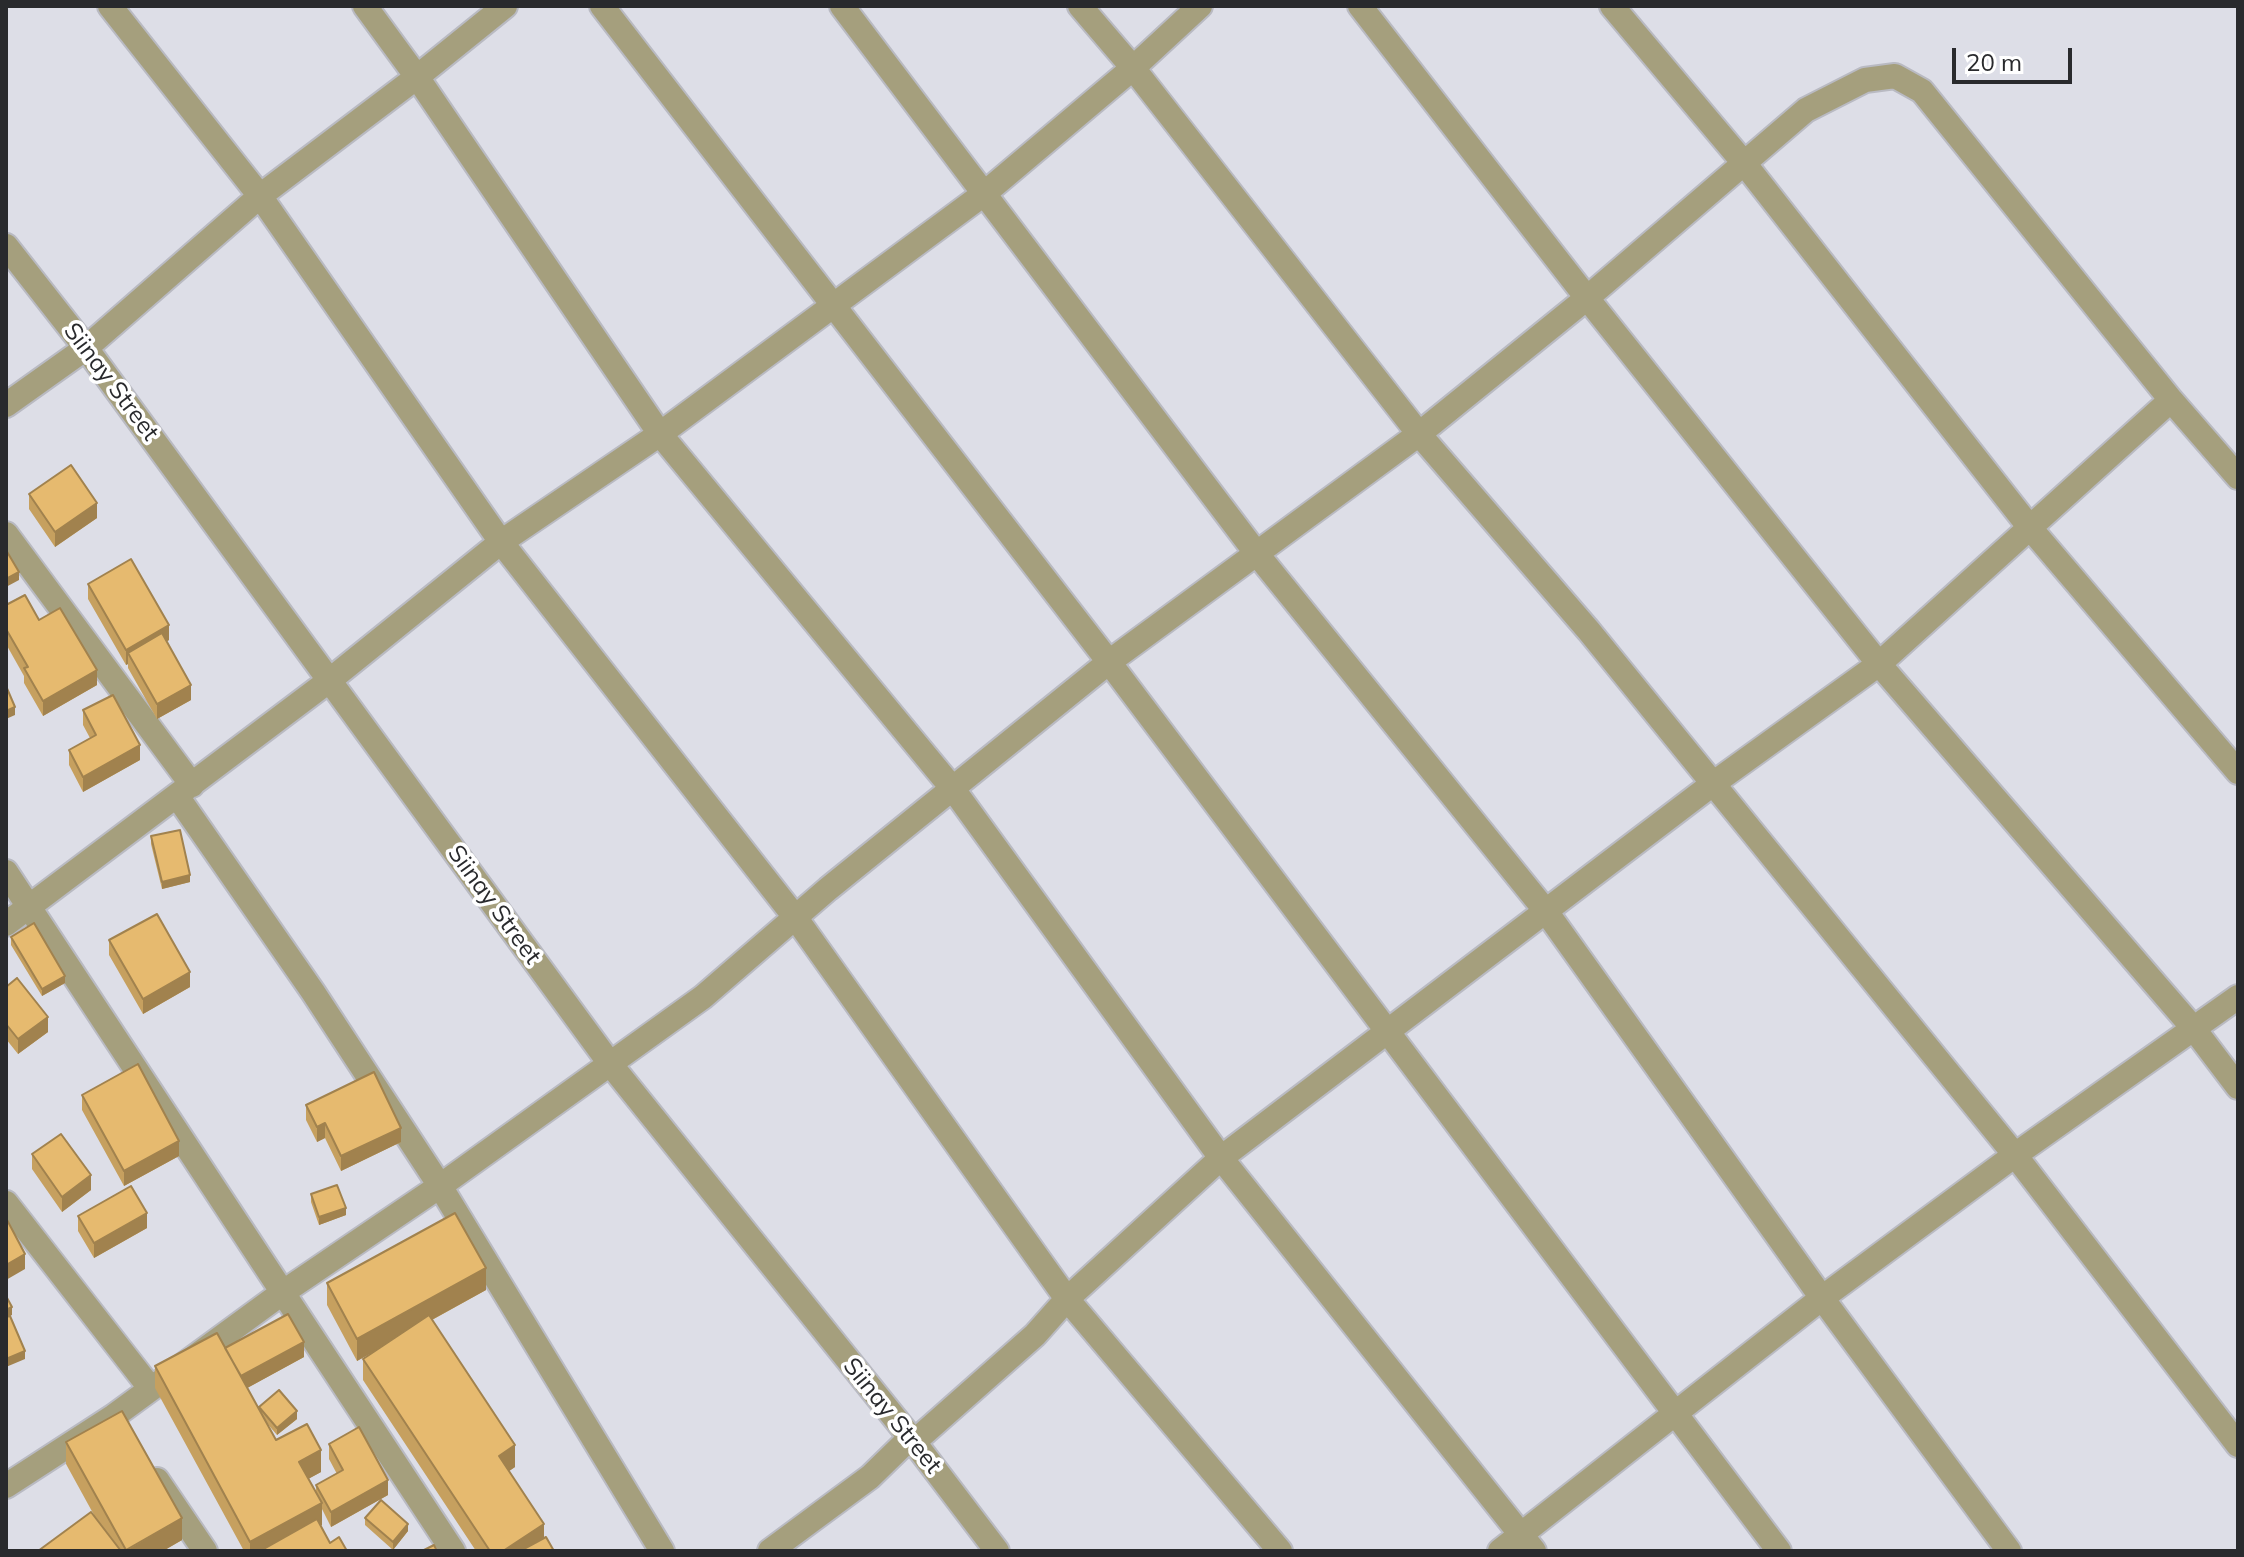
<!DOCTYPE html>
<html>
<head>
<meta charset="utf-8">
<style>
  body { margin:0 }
  #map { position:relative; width:2244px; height:1557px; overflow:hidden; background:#dddee7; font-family:Mulish,sans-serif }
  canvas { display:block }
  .frame { position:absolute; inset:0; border:8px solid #292a2d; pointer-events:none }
  .scale { position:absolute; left:1952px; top:48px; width:120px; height:36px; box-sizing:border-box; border:4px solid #292a2d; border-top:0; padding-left:10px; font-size:24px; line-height:28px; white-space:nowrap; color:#292a2d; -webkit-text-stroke:6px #fff; paint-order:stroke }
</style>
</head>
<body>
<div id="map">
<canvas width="2244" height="1557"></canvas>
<div class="frame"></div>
<div class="scale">20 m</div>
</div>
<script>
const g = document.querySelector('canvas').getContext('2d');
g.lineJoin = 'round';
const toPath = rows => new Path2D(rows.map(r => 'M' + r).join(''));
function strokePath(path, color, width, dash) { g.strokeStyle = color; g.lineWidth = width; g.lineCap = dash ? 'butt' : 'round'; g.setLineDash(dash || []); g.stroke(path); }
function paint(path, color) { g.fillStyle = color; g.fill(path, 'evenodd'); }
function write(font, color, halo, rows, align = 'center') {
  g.font = font + ' Mulish,sans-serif'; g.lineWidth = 7; g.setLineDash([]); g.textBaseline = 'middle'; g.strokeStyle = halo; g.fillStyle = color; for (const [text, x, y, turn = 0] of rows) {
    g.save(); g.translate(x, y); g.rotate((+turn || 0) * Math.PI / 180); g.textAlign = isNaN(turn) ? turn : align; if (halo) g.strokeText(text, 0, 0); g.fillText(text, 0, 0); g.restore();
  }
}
const minor = toPath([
  [110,6,260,196,501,542,795,917,1067,1299,1280,1551],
  [365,6,417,77,660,434,953,789,1221,1158,1534,1551],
  [602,6,1109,662,1779,1551],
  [842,6,1257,554,1545,910,1822,1298,2009,1551],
  [1200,6,1133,68,1419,434,1589,631,2015,1155,2238,1445],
  [1360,6,1587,298,1879,664,2194,1029,2238,1087],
  [1612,6,1744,163,2031,529,2238,772],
  [6,246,86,348,611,1065,914,1442,997,1551],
  [6,405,86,348,260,196,417,77,505,6],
  [6,534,192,785],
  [177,796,313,992,440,1186,662,1551],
  [6,872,453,1551],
  [6,924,330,680,501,542,660,434,985,193,1133,68,1080,6],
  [6,1203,151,1389],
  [914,1442,1035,1335,1067,1299,1221,1158,1714,783,1879,664,2171,400],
  [157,1480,205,1551],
  [6,1486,114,1416,282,1293,440,1186,703,997,828,889,1109,662,1419,434,1587,298,1806,110,1865,80,1895,76,1922,91,2171,400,2238,477],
  [770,1551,870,1477,910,1438],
  [1500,1551,1822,1298,2015,1155,2238,997]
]);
const wall = toPath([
  [29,494,97,518,55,547,29,509],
  [88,584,169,640,166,642,191,700,157,719,128,668,128,664,126,665,88,599],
  [6,605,39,620,97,685,43,716,24,683,24,676,6,644],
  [83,710,140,760,83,792,69,765,69,750,90,738,83,725],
  [151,836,190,882,162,889,151,844],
  [11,937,65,983,42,996,11,945],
  [109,940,190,987,143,1014,109,955],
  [6,987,48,1032,18,1054,6,1039],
  [82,1095,179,1156,124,1186,82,1110],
  [306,1105,401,1142,341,1171,325,1138,317,1142,306,1120],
  [32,1154,91,1190,62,1212,32,1169],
  [311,1194,346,1215,319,1225,311,1202],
  [78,1216,147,1228,94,1258,78,1231],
  [327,1283,486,1290,432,1320,515,1467,509,1471,544,1538,554,1551,476,1551,363,1380,363,1359,374,1351,357,1361,327,1305],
  [304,1357,247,1388,259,1411,259,1407,297,1419,277,1435,265,1421,276,1440,321,1472,308,1479,316,1493,316,1485,337,1474,329,1459,329,1444,388,1495,331,1527,322,1509,322,1525,320,1526,330,1543,347,1551,244,1551,155,1388,155,1366],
  [66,1442,182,1540,163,1551,38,1551,94,1515,66,1464],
  [365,1518,408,1531,393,1550,365,1525]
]);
const shadedWall = toPath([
  [97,503,97,518,55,547,55,532],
  [19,572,19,580,6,587,6,579],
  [169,625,169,640,133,661,128,653,128,664,126,665,126,650],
  [97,670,97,685,43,716,43,701],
  [191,685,191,700,157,719,157,704],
  [15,707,15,715,6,719,6,711],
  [140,745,140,760,83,792,83,777],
  [190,875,190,882,162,889,162,882],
  [190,972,190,987,143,1014,143,999],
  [65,976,65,983,42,996,42,989],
  [48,1017,48,1032,18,1054,18,1039],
  [325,1123,325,1138,317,1142,317,1127],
  [401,1128,401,1142,341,1171,341,1156],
  [179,1141,179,1156,124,1186,124,1171],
  [91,1175,91,1190,62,1212,62,1197],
  [346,1208,346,1215,319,1225,319,1217],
  [147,1213,147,1228,94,1258,94,1243],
  [25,1254,25,1269,6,1280,6,1265],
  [486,1268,486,1290,357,1361,357,1339],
  [12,1307,12,1315,6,1318,6,1310],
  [304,1342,304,1357,240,1392,240,1377],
  [25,1351,25,1359,6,1367,6,1359],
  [297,1411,297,1419,277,1435,277,1428],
  [515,1445,515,1467,499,1478,499,1456],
  [321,1450,321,1472,299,1484,299,1462],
  [388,1480,388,1495,331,1527,331,1512],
  [322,1503,322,1525,273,1551,250,1551,250,1542],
  [182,1518,182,1540,163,1551,126,1551],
  [408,1524,408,1531,393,1550,393,1542],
  [544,1524,544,1546,537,1551,503,1551]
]);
const building = toPath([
  [71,465,97,503,55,532,29,494,71,465],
  [6,550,19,572,6,579,6,550],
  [131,559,169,625,126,650,88,584,131,559],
  [25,595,39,620,60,608,97,670,43,701,24,668,28,667,6,629,6,605,25,595],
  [162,633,191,685,157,704,128,653,162,633],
  [6,686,15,707,6,711,6,686],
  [113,695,140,745,83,777,69,750,96,735,83,710,113,695],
  [180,830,190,875,162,882,151,836,180,830],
  [157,914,190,972,143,999,109,940,157,914],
  [34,923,65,976,42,989,11,937,34,923],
  [17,978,48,1017,18,1039,6,1024,6,987,17,978],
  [138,1064,179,1141,124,1171,82,1095,138,1064],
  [374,1072,401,1128,341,1156,325,1123,317,1127,306,1105,374,1072],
  [61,1134,91,1175,62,1197,32,1154,61,1134],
  [337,1185,346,1208,319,1217,311,1194,337,1185],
  [131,1186,147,1213,94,1243,78,1216,131,1186],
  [455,1213,486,1268,357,1339,327,1283,455,1213],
  [6,1218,25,1254,6,1265,6,1218],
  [6,1296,12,1307,6,1310,6,1296],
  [288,1314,304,1342,241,1376,225,1348,288,1314],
  [429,1315,515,1445,499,1456,544,1524,503,1551,490,1551,363,1359,429,1315],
  [10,1316,25,1351,6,1359,6,1317,10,1316],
  [217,1333,276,1440,307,1424,321,1450,299,1462,322,1503,250,1542,155,1366,217,1333],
  [279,1390,297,1411,277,1428,259,1407,279,1390],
  [122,1411,182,1518,126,1550,66,1442,122,1411],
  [359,1427,388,1480,331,1512,316,1485,343,1470,329,1444,359,1427],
  [381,1500,408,1524,393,1542,365,1518,381,1500],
  [91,1512,121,1551,38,1551,91,1512],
  [317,1519,330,1543,339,1537,347,1551,263,1551,262,1550,317,1519],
  [546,1537,554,1551,520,1551,546,1537],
  [434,1545,437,1551,422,1551,434,1545]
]);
const streetNames = [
  ["Siinay Street",111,382,53],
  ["Siinay Street",494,905,54],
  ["Siinay Street",892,1416,51]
];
strokePath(minor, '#b9bac2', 28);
strokePath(minor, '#a59f7d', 24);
paint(wall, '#c6a05f');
paint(shadedWall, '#a1824e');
paint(building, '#e6ba6f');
strokePath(building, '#a1824e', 2);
write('24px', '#292a2d', '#fff', streetNames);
</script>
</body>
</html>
